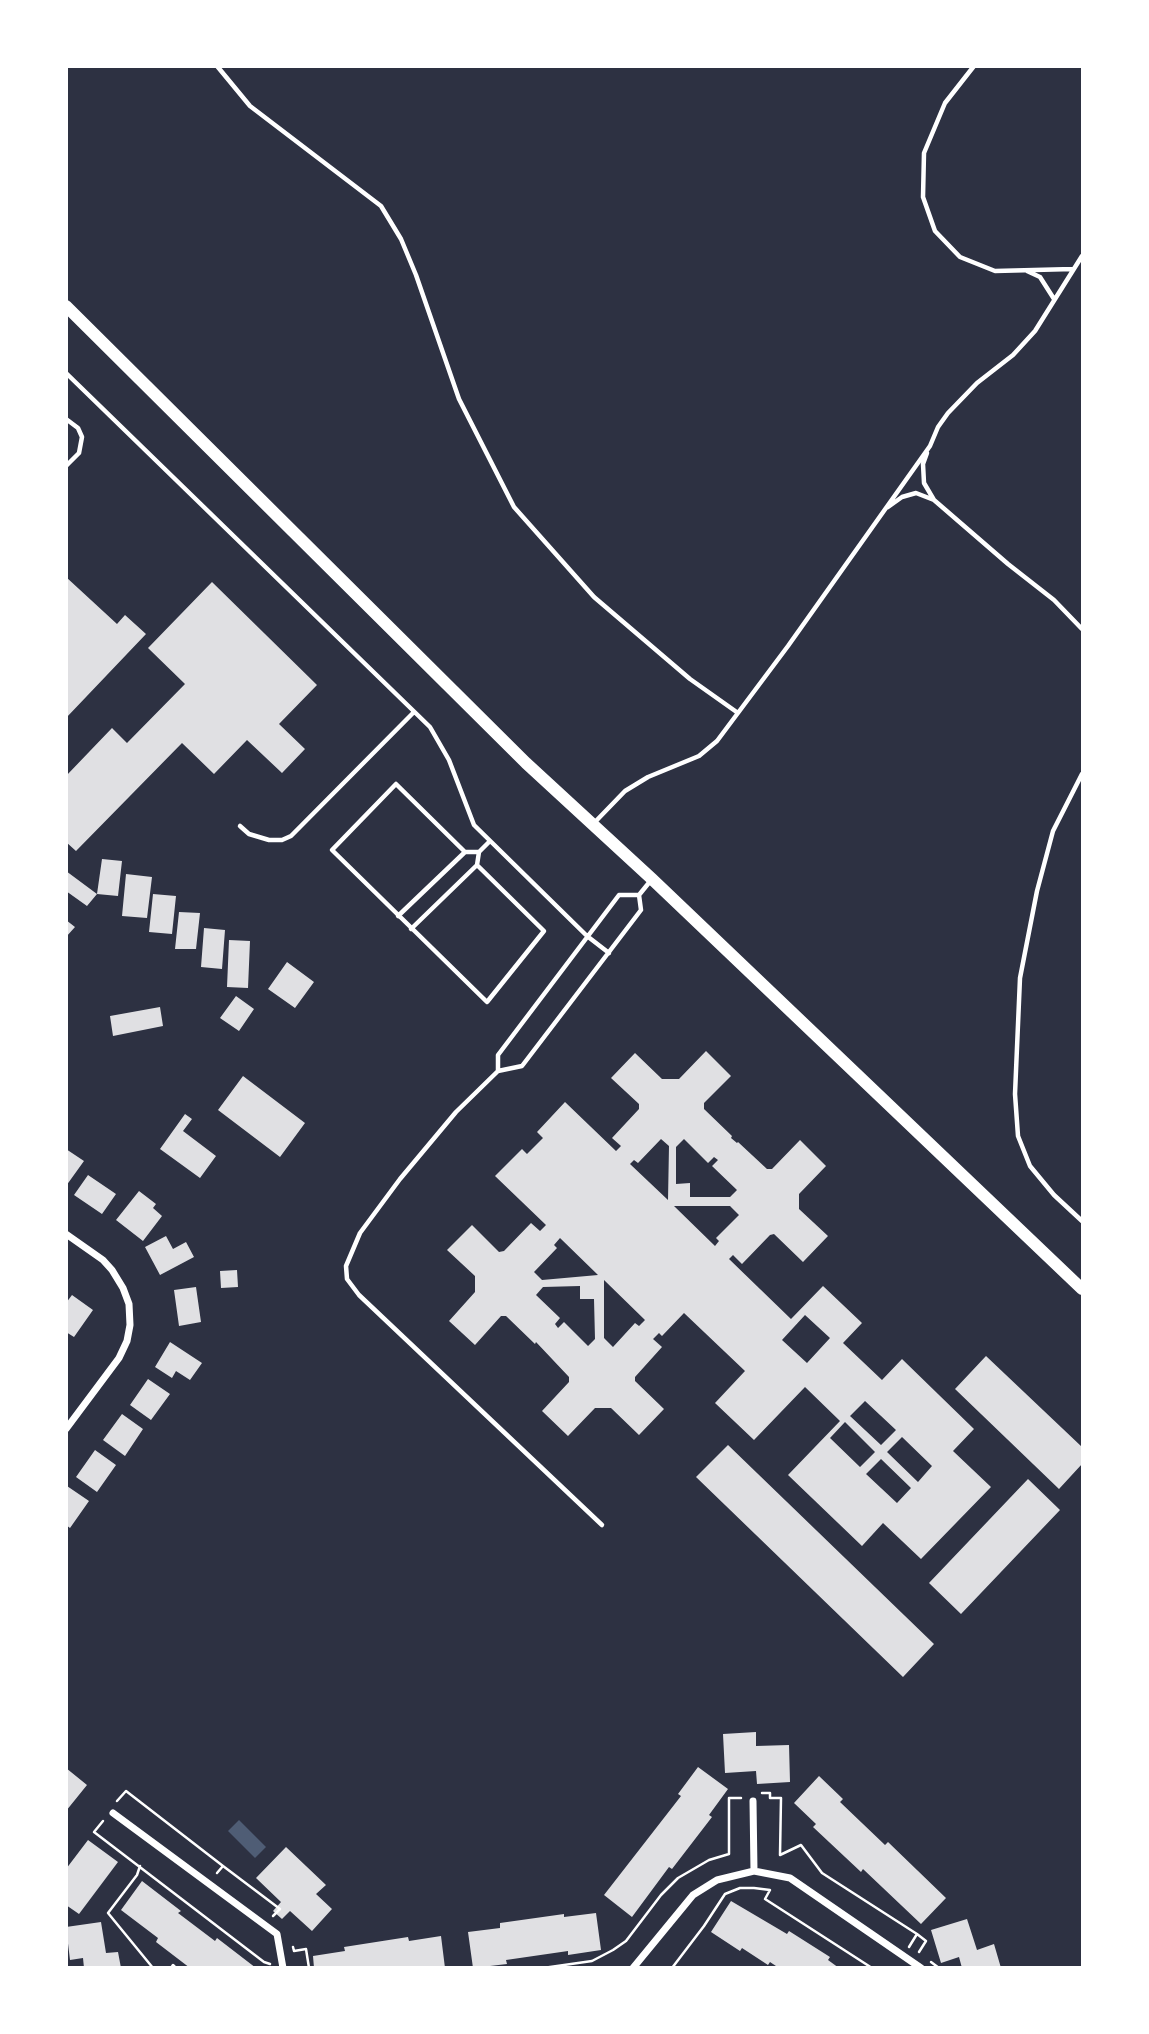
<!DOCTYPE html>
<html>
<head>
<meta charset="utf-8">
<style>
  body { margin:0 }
  #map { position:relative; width:1149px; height:2034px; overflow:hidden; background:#2d3142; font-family:"Source Sans 3",sans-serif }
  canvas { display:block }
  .frame { position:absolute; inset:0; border:68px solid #fff; pointer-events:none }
</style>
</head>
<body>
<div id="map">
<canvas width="1149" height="2034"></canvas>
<div class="frame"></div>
</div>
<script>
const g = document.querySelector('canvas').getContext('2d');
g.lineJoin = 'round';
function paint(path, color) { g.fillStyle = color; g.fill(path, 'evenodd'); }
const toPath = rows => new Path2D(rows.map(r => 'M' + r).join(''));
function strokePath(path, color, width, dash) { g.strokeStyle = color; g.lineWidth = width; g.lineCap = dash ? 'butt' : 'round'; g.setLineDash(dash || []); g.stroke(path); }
const water = toPath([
  [239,1820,266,1847,255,1858,228,1831]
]);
const building = toPath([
  [66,577,117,624,125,615,146,634,66,718],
  [212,582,317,685,279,724,305,749,282,773,247,740,214,774,182,743,76,851,66,842,66,776,112,728,127,743,185,684,148,648],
  [102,859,122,861,118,896,97,894,87,906,66,891,66,871,97,894],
  [126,874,152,877,147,918,122,916],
  [153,894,176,896,172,934,149,932],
  [179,912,200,913,196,949,175,949],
  [66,920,75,927,66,937],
  [204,928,225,930,222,969,201,967],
  [229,940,250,941,248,988,227,987],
  [287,962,314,982,295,1008,268,989],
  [236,996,254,1009,239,1031,220,1018],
  [160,1007,163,1026,113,1036,110,1016],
  [706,1051,731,1076,704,1103,704,1109,732,1136,731,1138,737,1143,738,1142,767,1169,772,1169,800,1140,826,1166,799,1194,799,1209,828,1236,803,1262,774,1234,770,1235,742,1264,733,1255,729,1259,791,1319,823,1286,862,1323,843,1343,882,1380,902,1359,974,1429,953,1451,991,1487,921,1559,883,1523,862,1546,788,1475,840,1421,805,1387,754,1440,715,1403,745,1371,684,1313,662,1336,659,1333,653,1339,662,1347,635,1377,635,1381,664,1409,639,1435,611,1408,595,1408,568,1436,542,1411,569,1382,569,1377,536,1342,535,1344,506,1316,501,1316,475,1345,449,1321,475,1292,475,1276,447,1250,472,1225,499,1252,504,1251,531,1223,540,1231,546,1225,495,1176,522,1149,527,1154,543,1138,537,1132,565,1102,616,1151,621,1146,612,1138,639,1109,639,1104,611,1078,635,1053,662,1079,679,1079],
  [661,1139,669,1146,668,1200,630,1164,634,1160,638,1163],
  [684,1139,708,1163,714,1157,718,1160,712,1166,737,1190,730,1197,690,1197,690,1183,676,1184,676,1147],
  [674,1206,730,1206,739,1215,716,1238,719,1241,715,1246],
  [560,1238,598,1275,542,1280,534,1272,557,1248,554,1245],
  [604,1280,645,1320,639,1326,635,1323,613,1347,604,1338],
  [580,1286,580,1299,594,1299,595,1339,588,1346,564,1322,558,1328,555,1324,560,1318,536,1295,543,1287],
  [805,1315,830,1338,807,1363,782,1340],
  [865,1401,896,1430,881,1445,850,1416],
  [845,1422,875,1452,860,1467,830,1438],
  [902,1437,932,1466,918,1482,887,1452],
  [881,1459,911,1488,897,1503,866,1474],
  [243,1076,305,1123,280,1157,218,1110],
  [185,1114,192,1119,183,1131,216,1156,200,1178,160,1149],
  [66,1149,84,1161,66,1186],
  [88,1175,116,1194,102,1214,74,1195],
  [139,1191,156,1204,153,1208,162,1216,143,1241,116,1220],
  [166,1236,173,1249,186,1242,194,1257,160,1275,145,1247],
  [237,1270,238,1287,221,1288,220,1271],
  [196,1287,201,1322,179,1326,174,1290],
  [72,1295,93,1310,74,1337,66,1332,66,1303],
  [170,1342,202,1363,190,1380,176,1371,172,1378,155,1367],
  [986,1356,1082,1447,1082,1464,1059,1489,955,1389],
  [148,1379,170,1394,151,1420,130,1405],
  [122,1414,143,1429,125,1456,103,1440],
  [728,1445,934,1644,903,1677,696,1477],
  [95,1450,116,1465,97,1492,76,1477],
  [1028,1479,1060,1510,961,1614,929,1583],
  [67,1486,89,1501,70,1528,66,1525],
  [756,1732,756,1746,789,1745,790,1782,757,1784,756,1771,725,1773,723,1734],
  [698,1767,728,1789,709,1815,712,1817,672,1869,669,1867,632,1917,604,1895,681,1796,678,1794],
  [66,1768,87,1785,66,1811],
  [819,1776,843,1799,840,1802,885,1845,888,1842,946,1898,921,1924,863,1869,861,1872,813,1827,816,1824,794,1803],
  [88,1840,118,1862,79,1914,66,1905,66,1869],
  [286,1847,326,1885,316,1894,332,1909,312,1931,290,1911,282,1919,273,1911,281,1902,256,1878],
  [142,1881,181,1911,178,1913,215,1941,217,1938,256,1968,190,1968,156,1942,158,1938,121,1910],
  [731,1901,787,1934,789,1931,830,1957,828,1960,839,1968,779,1968,770,1962,768,1965,742,1948,740,1951,711,1932],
  [596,1913,601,1950,568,1955,568,1951,506,1960,507,1964,473,1968,468,1932,500,1928,500,1923,564,1914,564,1917],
  [967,1919,977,1950,994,1944,1001,1968,962,1968,959,1957,941,1963,931,1930],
  [101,1922,106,1953,118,1952,121,1968,84,1968,83,1958,70,1960,66,1927],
  [441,1936,445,1968,314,1968,313,1956,345,1951,344,1947,408,1937,409,1941]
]);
const path = toPath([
  [762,1793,770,1793,770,1798,781,1798,780,1855,801,1845,822,1873,917,1934],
  [117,1801,126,1791,223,1866],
  [103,1821,94,1832,264,1962,270,1964],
  [140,1866,137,1875,108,1913,153,1968],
  [217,1873,223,1866,280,1909,273,1916],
  [293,1947,294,1951,306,1949,309,1968],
  [909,1947,917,1934,926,1941,919,1952],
  [931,1962,939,1968],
  [171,1968,173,1965,176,1968],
  [543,1968,592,1961,613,1950,626,1941,661,1895,678,1878,709,1860,729,1854,729,1798,741,1798],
  [672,1968,704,1926,725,1894,740,1888,754,1888,770,1890,765,1899,872,1968]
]);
const service = toPath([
  [217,66,250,106,381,206,401,239,416,275,459,399,514,507,594,597,690,679,738,713],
  [974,66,945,103,924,153,923,197,935,231,960,257,995,271,1073,269],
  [1027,271,1040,277,1054,299],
  [66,373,430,727,449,760,474,825,587,936,609,953],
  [66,419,78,428,82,437,79,453,66,466],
  [927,453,923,464,924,483,934,500,1008,564,1054,600,1082,629],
  [888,507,902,497,916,493,934,500],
  [1082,774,1053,831,1037,891,1020,978,1015,1094,1018,1136,1030,1166,1054,1195,1082,1221],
  [595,822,625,791,648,777,699,756,717,741,788,646,930,446,938,427,948,413,977,383,1013,355,1035,331,1082,256],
  [240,826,249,834,269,840,282,840,291,836,414,712],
  [465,852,396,784,332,850,487,1002,544,931,477,865],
  [398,916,465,852,479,852],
  [411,929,477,865,479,852,489,842],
  [498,1071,498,1055,619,895,639,895],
  [602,1525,359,1295,347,1279,346,1266,360,1233,400,1179,456,1112,498,1071,522,1066,641,910,639,895,652,879]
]);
const minor = toPath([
  [66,1234,103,1260,112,1270,123,1288,129,1304,130,1325,127,1341,119,1358,66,1429],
  [753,1801,754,1871],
  [113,1813,277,1934,283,1968],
  [633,1968,693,1895,717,1880,754,1871,790,1878,921,1968]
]);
const secondary = toPath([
  [66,306,526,763,652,879,1082,1289]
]);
paint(water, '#4f5d75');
paint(building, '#e0e0e3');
strokePath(path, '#fff', 2.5);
strokePath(service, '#fff', 4.5);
strokePath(minor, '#fff', 7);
strokePath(secondary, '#fff', 12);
</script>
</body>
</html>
